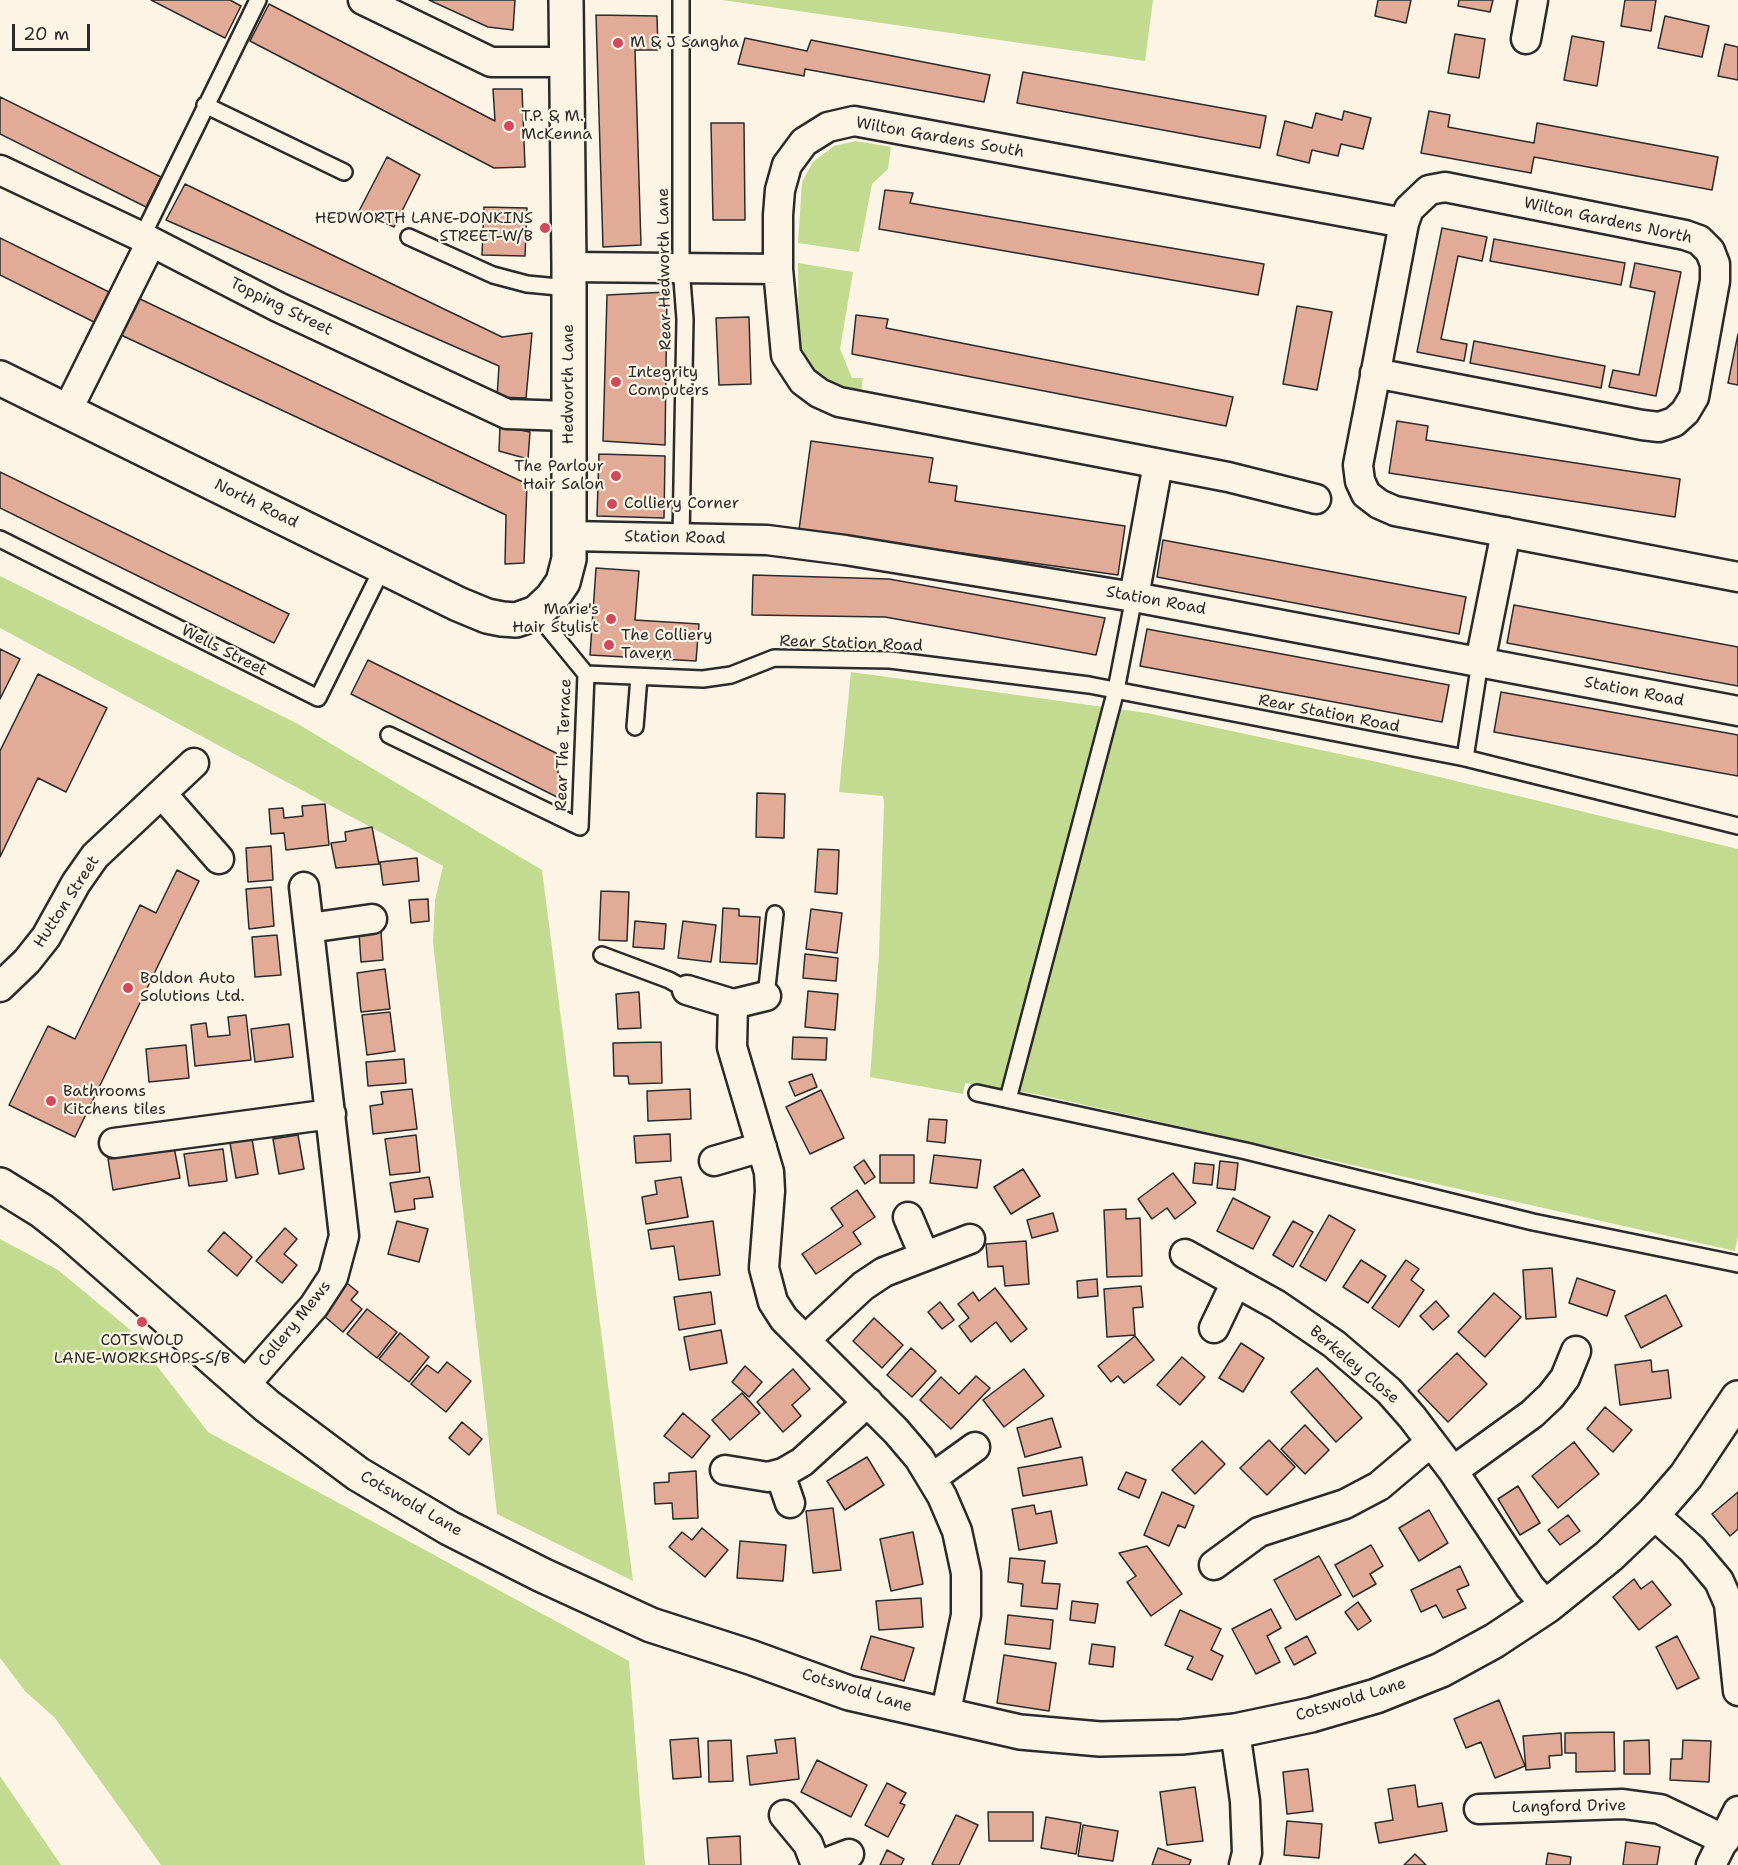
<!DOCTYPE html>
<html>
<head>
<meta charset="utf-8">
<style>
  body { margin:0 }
  #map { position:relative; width:1738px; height:1865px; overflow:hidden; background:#fcf5e5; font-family:"Shantell Sans",sans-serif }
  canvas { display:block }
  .scale { position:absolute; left:12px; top:24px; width:78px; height:27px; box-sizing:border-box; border:3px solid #2b2b2b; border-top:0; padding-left:8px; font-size:18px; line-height:21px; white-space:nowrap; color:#2b2b2b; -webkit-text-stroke:4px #fcf5e5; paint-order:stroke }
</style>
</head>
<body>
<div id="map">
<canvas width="1738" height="1865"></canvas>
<div class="scale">20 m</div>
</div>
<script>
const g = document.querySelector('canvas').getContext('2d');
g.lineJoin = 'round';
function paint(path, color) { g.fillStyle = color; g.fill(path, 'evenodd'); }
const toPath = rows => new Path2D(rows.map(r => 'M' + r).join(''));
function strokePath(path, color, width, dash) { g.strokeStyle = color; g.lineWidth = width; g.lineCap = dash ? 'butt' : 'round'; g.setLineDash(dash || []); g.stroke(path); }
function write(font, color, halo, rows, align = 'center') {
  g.font = font + ' "Shantell Sans",sans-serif'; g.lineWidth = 4.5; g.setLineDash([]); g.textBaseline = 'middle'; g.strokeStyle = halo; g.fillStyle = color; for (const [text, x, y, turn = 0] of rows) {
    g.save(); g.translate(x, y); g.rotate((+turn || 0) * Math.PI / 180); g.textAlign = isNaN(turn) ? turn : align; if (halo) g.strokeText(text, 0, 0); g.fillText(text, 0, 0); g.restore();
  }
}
const green = toPath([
  [722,0,1153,0,1145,61],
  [856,141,891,147,888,169,872,184,859,252,798,243,802,182,813,162,834,146],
  [798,263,853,272,840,349,852,378,863,378,861,391,830,388,799,360],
  [0,576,298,724,542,870,633,1581,497,1514,433,942,435,900,443,866,0,628],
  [851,672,1147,713,1377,762,1738,849,1738,1236,1735,1251,1036,1094,965,1083,963,1094,870,1077,879,954,884,803,883,796,839,792],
  [0,1239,58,1270,127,1327,208,1432,629,1661,645,1865,161,1865,55,1718,25,1691,0,1658],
  [0,1776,61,1865,0,1865]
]);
const building = toPath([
  [151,0,230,0,241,6,225,38,151,0],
  [429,0,515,0,513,30,488,27,429,0],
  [1378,0,1411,0,1406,23,1375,16,1378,0],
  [1459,0,1493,0,1490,12,1458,6,1459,0],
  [1625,0,1656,0,1651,31,1621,26,1625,0],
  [269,4,495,121,493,89,522,89,525,167,494,168,250,41,269,4],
  [596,15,657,16,658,50,635,50,641,245,603,247,596,15],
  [1665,16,1709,26,1702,57,1658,48,1665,16],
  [1455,34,1485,39,1479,78,1448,73,1455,34],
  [1572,36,1604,42,1597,86,1564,80,1572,36],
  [745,38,807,51,811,40,990,75,984,102,805,69,804,76,738,64,745,38],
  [1725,44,1738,47,1738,80,1718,76,1725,44],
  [1023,72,1266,116,1260,148,1017,103,1023,72],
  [0,97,161,177,146,207,0,134,0,97],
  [1344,111,1371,118,1363,149,1341,144,1338,156,1312,150,1309,163,1277,155,1285,121,1312,128,1316,113,1342,120,1344,111],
  [1429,111,1450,115,1448,127,1534,143,1537,123,1718,157,1712,190,1534,157,1531,173,1421,153,1429,111],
  [711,123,744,123,745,220,713,220,711,123],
  [387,157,420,175,394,227,359,211,387,157],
  [185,184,502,337,532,333,526,398,497,397,499,366,166,220,185,184],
  [885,190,913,193,910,203,1264,264,1258,295,879,229,885,190],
  [484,207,527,208,525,256,482,255,484,207],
  [1442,228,1487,237,1482,261,1458,256,1441,339,1467,344,1464,361,1417,352,1442,228],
  [0,238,111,293,96,323,0,275,0,238],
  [1494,239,1625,263,1621,285,1490,261,1494,239],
  [1635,263,1681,272,1656,396,1609,387,1613,370,1639,375,1655,292,1630,287,1635,263],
  [667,292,665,445,603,441,607,295,667,292],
  [138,298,527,484,524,563,505,564,506,515,121,335,138,298],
  [1297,306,1332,312,1317,390,1283,384,1297,306],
  [856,315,888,319,886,328,1233,397,1226,426,852,354,856,315],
  [749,317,751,384,719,385,716,318,749,317],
  [1738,334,1738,385,1728,383,1738,334],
  [1474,341,1605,366,1601,388,1470,363,1474,341],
  [1397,421,1428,426,1426,440,1680,479,1675,517,1389,473,1397,421],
  [500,426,530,432,528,459,499,451,500,426],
  [811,441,933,458,929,482,957,486,955,501,1125,526,1118,575,799,530,811,441],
  [599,454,665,456,664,518,597,516,599,454],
  [0,472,289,614,274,643,0,508,0,472],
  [1163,540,1466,597,1459,634,1157,577,1163,540],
  [596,568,639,571,635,620,699,624,696,661,590,655,596,568],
  [753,575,889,579,1105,618,1096,655,885,617,752,615,753,575],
  [1514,605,1738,647,1738,686,1507,643,1514,605],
  [1147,629,1449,685,1442,722,1140,666,1147,629],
  [0,649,20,659,0,699,0,649],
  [368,660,556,753,561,799,351,694,368,660],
  [38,674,107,708,66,792,38,778,0,857,0,751,38,674],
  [1501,692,1738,735,1738,776,1494,732,1501,692],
  [757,793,785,794,784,838,756,837,757,793],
  [325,804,329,845,286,850,284,833,271,834,269,809,283,808,284,818,303,816,302,806,325,804],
  [372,827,379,864,336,868,331,843,346,841,345,832,372,827],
  [271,846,273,880,248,882,246,848,271,846],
  [818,849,839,850,837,894,815,892,818,849],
  [417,858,419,881,383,885,380,862,417,858],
  [177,870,199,881,75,1137,9,1105,48,1026,75,1039,140,905,156,913,177,870],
  [271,887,274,926,249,929,246,889,271,887],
  [601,891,629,892,627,941,599,940,601,891],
  [428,899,429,921,411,923,409,900,428,899],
  [723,908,739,909,739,916,760,917,757,964,720,962,723,908],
  [811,909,842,913,837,953,806,949,811,909],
  [635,921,666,924,664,949,633,947,635,921],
  [683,921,716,925,711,962,678,958,683,921],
  [381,932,383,960,361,962,359,933,381,932],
  [277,935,281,975,255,977,252,937,277,935],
  [805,954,838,958,836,981,803,978,805,954],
  [385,969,390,1009,361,1012,357,973,385,969],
  [808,991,838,994,835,1030,805,1027,808,991],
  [639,992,641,1028,618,1029,616,994,639,992],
  [390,1012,395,1051,367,1055,362,1015,390,1012],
  [246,1015,251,1060,195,1066,191,1025,206,1023,208,1037,230,1035,228,1017,246,1015],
  [289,1024,293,1057,255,1062,251,1029,289,1024],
  [793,1037,827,1038,826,1060,792,1059,793,1037],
  [661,1042,662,1083,629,1084,628,1076,614,1076,613,1043,661,1042],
  [186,1045,189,1078,149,1082,146,1049,186,1045],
  [404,1059,406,1083,368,1086,366,1062,404,1059],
  [812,1074,817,1087,795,1096,789,1082,812,1074],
  [412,1089,417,1129,373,1134,370,1106,383,1104,381,1092,412,1089],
  [690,1089,691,1119,648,1121,647,1091,690,1089],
  [821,1090,844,1138,810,1154,786,1107,821,1090],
  [929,1119,947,1120,945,1143,927,1141,929,1119],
  [670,1134,671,1161,636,1163,634,1136,670,1134],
  [298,1135,304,1169,279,1174,273,1139,298,1135],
  [416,1135,420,1172,390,1175,385,1139,416,1135],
  [252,1139,258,1174,236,1178,230,1143,252,1139],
  [174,1147,180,1178,113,1190,108,1159,174,1147],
  [223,1149,227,1181,189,1186,184,1154,223,1149],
  [880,1155,914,1155,914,1183,880,1183,880,1155],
  [934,1155,981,1160,977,1188,930,1183,934,1155],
  [864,1160,875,1177,865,1184,854,1167,864,1160],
  [1220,1161,1238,1163,1235,1190,1217,1188,1220,1161],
  [1195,1163,1214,1165,1212,1185,1193,1183,1195,1163],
  [1023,1169,1040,1196,1011,1214,994,1187,1023,1169],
  [1173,1173,1196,1203,1175,1219,1167,1208,1152,1219,1138,1199,1173,1173],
  [429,1177,433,1197,414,1199,415,1209,395,1212,390,1183,429,1177],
  [681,1177,688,1217,646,1224,642,1197,657,1194,655,1181,681,1177],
  [857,1190,875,1217,853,1232,861,1244,816,1274,802,1254,843,1226,831,1208,857,1190],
  [1233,1198,1270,1217,1253,1249,1217,1231,1233,1198],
  [1126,1209,1126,1219,1140,1218,1142,1276,1107,1277,1104,1210,1126,1209],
  [1053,1213,1058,1231,1032,1238,1027,1220,1053,1213],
  [1329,1215,1355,1230,1326,1281,1300,1266,1329,1215],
  [397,1221,428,1229,419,1262,388,1254,397,1221],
  [713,1221,720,1275,679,1280,674,1246,651,1249,648,1230,713,1221],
  [1293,1221,1313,1232,1293,1267,1273,1255,1293,1221],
  [285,1228,297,1239,284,1254,297,1265,282,1283,256,1261,285,1228],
  [224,1232,252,1257,237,1276,208,1251,224,1232],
  [1026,1241,1029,1284,1005,1286,1003,1266,988,1267,986,1244,1026,1241],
  [1361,1260,1386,1276,1368,1303,1343,1287,1361,1260],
  [1406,1260,1419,1269,1411,1280,1424,1290,1399,1327,1372,1308,1406,1260],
  [1552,1268,1556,1317,1526,1319,1523,1270,1552,1268],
  [1577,1278,1615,1291,1607,1316,1569,1303,1577,1278],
  [1097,1279,1098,1296,1078,1298,1077,1281,1097,1279],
  [343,1280,358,1292,351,1300,362,1309,343,1332,318,1311,343,1280],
  [1141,1286,1143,1307,1133,1308,1135,1335,1107,1337,1104,1289,1141,1286],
  [995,1288,1027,1329,1011,1342,996,1322,971,1342,959,1326,969,1318,958,1304,973,1292,979,1301,995,1288],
  [711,1292,715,1324,679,1330,674,1297,711,1292],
  [1494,1293,1521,1317,1485,1357,1458,1332,1494,1293],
  [1666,1295,1682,1326,1641,1348,1625,1316,1666,1295],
  [1436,1301,1449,1316,1433,1330,1420,1316,1436,1301],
  [940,1302,954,1320,942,1329,928,1312,940,1302],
  [367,1309,397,1332,377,1358,347,1334,367,1309],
  [874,1318,903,1345,882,1368,853,1341,874,1318],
  [721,1330,727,1363,690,1370,684,1337,721,1330],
  [400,1333,429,1357,409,1382,379,1359,400,1333],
  [1135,1336,1154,1360,1124,1383,1118,1376,1111,1382,1098,1366,1135,1336],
  [1241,1343,1264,1358,1243,1392,1219,1378,1241,1343],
  [911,1348,936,1371,912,1397,887,1375,911,1348],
  [1457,1353,1487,1384,1448,1422,1418,1391,1457,1353],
  [1182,1357,1205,1377,1180,1405,1157,1385,1182,1357],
  [1651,1360,1652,1372,1668,1370,1671,1398,1620,1405,1615,1365,1651,1360],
  [447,1362,471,1381,446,1412,411,1384,427,1365,438,1373,447,1362],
  [745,1366,762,1382,749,1397,732,1382,745,1366],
  [1317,1368,1362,1418,1336,1442,1291,1392,1317,1368],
  [793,1369,810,1389,792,1405,801,1416,783,1432,757,1402,793,1369],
  [1024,1369,1044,1396,1004,1427,983,1400,1024,1369],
  [976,1376,990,1388,951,1429,920,1400,941,1377,959,1394,976,1376],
  [742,1393,760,1413,730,1440,712,1420,742,1393],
  [1605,1407,1632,1430,1613,1452,1587,1429,1605,1407],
  [683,1413,710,1436,692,1458,664,1436,683,1413],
  [1052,1418,1061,1447,1025,1457,1017,1428,1052,1418],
  [462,1422,482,1439,469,1455,449,1438,462,1422],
  [1305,1425,1329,1450,1305,1474,1281,1449,1305,1425],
  [1269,1440,1295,1467,1267,1495,1240,1468,1269,1440],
  [1202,1441,1225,1464,1195,1494,1172,1470,1202,1441],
  [1574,1442,1599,1474,1558,1508,1532,1476,1574,1442],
  [867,1457,884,1485,845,1510,827,1481,867,1457],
  [1082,1457,1087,1485,1023,1496,1018,1468,1082,1457],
  [696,1471,698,1518,673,1519,672,1503,655,1504,654,1483,669,1482,669,1473,696,1471],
  [1126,1472,1146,1480,1139,1498,1118,1489,1126,1472],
  [1518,1486,1540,1523,1520,1535,1498,1499,1518,1486],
  [1162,1492,1194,1506,1185,1528,1178,1525,1169,1546,1144,1535,1162,1492],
  [1738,1492,1738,1529,1730,1536,1712,1514,1738,1492],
  [1034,1505,1036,1514,1051,1511,1057,1543,1019,1550,1012,1509,1034,1505],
  [833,1508,841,1570,813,1573,806,1511,833,1508],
  [1429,1510,1448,1543,1419,1561,1399,1528,1429,1510],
  [1568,1515,1580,1531,1560,1545,1548,1530,1568,1515],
  [702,1528,728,1550,705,1577,669,1547,682,1532,692,1540,702,1528],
  [913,1532,923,1584,891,1591,880,1539,913,1532],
  [740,1541,786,1545,783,1581,737,1578,740,1541],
  [1371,1545,1383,1566,1370,1574,1376,1584,1353,1597,1335,1565,1371,1545],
  [1147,1546,1182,1594,1151,1616,1127,1582,1136,1576,1119,1553,1147,1546],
  [1319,1556,1341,1595,1296,1620,1274,1580,1319,1556],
  [1010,1558,1045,1561,1042,1583,1060,1584,1057,1609,1021,1606,1023,1584,1008,1582,1010,1558],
  [1460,1566,1469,1585,1457,1590,1466,1608,1443,1618,1436,1605,1421,1612,1411,1590,1460,1566],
  [1634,1579,1641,1589,1652,1581,1671,1605,1639,1630,1613,1597,1634,1579],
  [921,1598,923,1627,879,1630,876,1601,921,1598],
  [1072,1601,1098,1604,1095,1623,1070,1620,1072,1601],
  [1358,1602,1371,1621,1358,1630,1345,1612,1358,1602],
  [1271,1609,1281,1628,1267,1636,1280,1662,1256,1674,1232,1629,1271,1609],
  [1180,1610,1221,1629,1211,1650,1223,1656,1212,1680,1187,1669,1193,1657,1165,1645,1180,1610],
  [1008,1615,1053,1620,1050,1649,1005,1644,1008,1615],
  [871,1636,914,1648,904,1681,861,1669,871,1636],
  [1307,1636,1316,1653,1294,1665,1285,1648,1307,1636],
  [1677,1636,1699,1678,1677,1689,1656,1647,1677,1636],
  [1092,1644,1115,1647,1113,1667,1089,1664,1092,1644],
  [1004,1655,1056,1663,1049,1711,997,1703,1004,1655],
  [1499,1700,1525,1766,1495,1778,1481,1742,1466,1748,1454,1719,1499,1700],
  [1614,1732,1615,1771,1576,1772,1576,1753,1565,1753,1565,1733,1614,1732],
  [1561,1733,1562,1755,1549,1756,1550,1768,1526,1770,1523,1736,1561,1733],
  [698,1738,701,1777,673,1779,670,1740,698,1738],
  [795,1738,799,1779,750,1785,747,1756,777,1753,775,1740,795,1738],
  [731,1740,733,1781,709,1782,708,1741,731,1740],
  [1649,1740,1650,1774,1624,1774,1624,1741,1649,1740],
  [1683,1740,1711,1741,1709,1782,1670,1780,1671,1759,1682,1759,1683,1740],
  [817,1760,867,1785,851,1817,801,1792,817,1760],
  [1308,1769,1313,1811,1287,1814,1283,1772,1308,1769],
  [887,1783,906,1793,900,1803,905,1805,888,1837,865,1825,887,1783],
  [1415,1785,1418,1807,1442,1803,1447,1831,1379,1843,1375,1823,1393,1820,1388,1789,1415,1785],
  [1195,1787,1203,1841,1167,1845,1160,1792,1195,1787],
  [988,1812,1033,1812,1033,1841,989,1841,988,1812],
  [956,1815,978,1825,959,1865,934,1865,932,1864,956,1815],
  [1046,1817,1081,1823,1076,1854,1041,1848,1046,1817],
  [1287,1821,1322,1824,1319,1858,1284,1855,1287,1821],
  [1083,1825,1118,1831,1113,1861,1078,1856,1083,1825],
  [740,1836,741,1865,709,1865,707,1838,740,1836],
  [1626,1842,1660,1847,1657,1865,1623,1865,1626,1842],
  [1158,1848,1191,1860,1189,1865,1152,1865,1158,1848],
  [887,1850,904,1859,901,1865,880,1865,887,1850],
  [1548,1853,1571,1857,1570,1865,1546,1865,1548,1853],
  [1415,1854,1426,1865,1404,1865,1415,1854]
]);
const service = toPath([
  [205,105,344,172],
  [142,237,258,0],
  [409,237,493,275,527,284,569,288],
  [681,538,685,319,681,267,681,0],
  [0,539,318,698,383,567],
  [586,674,703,679,731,675,774,658,890,660,1089,685,1465,758,1738,826],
  [635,727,639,677],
  [389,735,580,827,586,674,536,613],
  [1465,758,1480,662],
  [602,955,669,980,687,990],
  [766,996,775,914],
  [977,1093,1246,1151,1533,1222,1738,1264],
  [1008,1099,1116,690,1134,597]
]);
const minor = toPath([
  [363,0,491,62,567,62],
  [1526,39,1533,0],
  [0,170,142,237,278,307,507,414,569,416],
  [569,267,778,269],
  [1375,373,1642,425,1659,427,1674,422,1685,412,1694,397,1715,281,1715,264,1710,251,1699,240,1685,235,1445,187,1429,190,1409,209,1404,223,1369,408,1358,465,1360,481,1366,494,1379,504,1395,511,1738,577],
  [67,411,151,242],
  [1316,499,1228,477,839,402,819,393,803,381,786,355,778,269,778,215,780,190,787,165,804,142,828,127,854,121,1404,223],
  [569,536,767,540,845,550,1134,597,1738,711],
  [1134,597,1158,464],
  [1480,662,1506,532],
  [162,794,219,859],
  [309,928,372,919],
  [0,987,27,961,46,937,76,883,95,856,194,763],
  [687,990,733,1004,766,996],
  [733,1004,732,1047,769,1172,770,1191,764,1268,773,1302,784,1319,896,1431,919,1458,942,1496,957,1531,966,1573,966,1615,945,1716],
  [114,1143,331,1114],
  [714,1161,762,1147],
  [908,1217,924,1255],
  [1185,1254,1277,1305,1334,1344,1389,1391,1412,1417,1453,1471,1530,1587,1547,1606],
  [1214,1328,1236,1282],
  [805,1340,863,1286,884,1272,970,1239],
  [244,1386,314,1306,333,1277,344,1236,304,887],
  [725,1470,768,1477,783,1473,802,1462,868,1402],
  [1453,1471,1532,1414,1551,1396,1565,1378,1576,1351],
  [780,1474,790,1503],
  [932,1478,975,1447],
  [1653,1514,1692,1549,1719,1581,1729,1604,1738,1691],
  [1214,1565,1259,1532,1345,1504,1379,1486,1431,1442],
  [1235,1731,1245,1801,1247,1853,1244,1865],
  [1479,1809,1623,1804,1660,1809,1725,1840],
  [784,1815,808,1844,816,1865],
  [820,1865,849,1854],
  [1711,1865,1738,1811]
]);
const tertiary = toPath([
  [0,378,458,604,487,616,502,619,516,620,536,613,552,598,563,582,569,559,569,267,566,0],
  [0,1185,42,1211,70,1233,267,1406,358,1474,449,1528,542,1575,651,1625,750,1657,849,1693,1020,1732,1100,1739,1181,1737,1235,1731,1311,1715,1376,1696,1441,1670,1494,1641,1547,1606,1609,1556,1653,1514,1686,1476,1738,1398]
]);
const markers = [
  [618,43,6,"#d1495b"],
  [509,126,6,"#d1495b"],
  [545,228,6,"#d1495b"],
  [616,382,6,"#d1495b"],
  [616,476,6,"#d1495b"],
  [612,504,6,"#d1495b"],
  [611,619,6,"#d1495b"],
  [609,645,6,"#d1495b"],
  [128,988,6,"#d1495b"],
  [51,1101,6,"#d1495b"],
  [142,1322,6,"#d1495b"]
];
const poiNames = [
  ["M & J Sangha",630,43],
  ["T.P. & M.",521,117],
  ["McKenna",521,135],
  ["HEDWORTH LANE-DONKINS",533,219,"right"],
  ["STREET-W/B",533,237,"right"],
  ["Integrity",628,373],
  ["Computers",628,391],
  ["The Parlour",604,467,"right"],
  ["Hair Salon",604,485,"right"],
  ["Colliery Corner",624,504],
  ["Marie's",599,610,"right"],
  ["Hair Stylist",599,628,"right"],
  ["The Colliery",621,636],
  ["Tavern",621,654],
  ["Boldon Auto",140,979],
  ["Solutions Ltd.",140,997],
  ["Bathrooms",63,1092],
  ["Kitchens tiles",63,1110],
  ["COTSWOLD",142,1341,"center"],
  ["LANE-WORKSHOPS-S/B",142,1359,"center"]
];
const streetNames = [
  ["Wilton Gardens South",940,138,10],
  ["Wilton Gardens North",1608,221,12],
  ["Rear Hedworth Lane",665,269,-91],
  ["Topping Street",281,307,26],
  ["Hedworth Lane",569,384,-90],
  ["North Road",256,504,26],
  ["Station Road",675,538,1],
  ["Station Road",1156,601,10],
  ["Rear Station Road",851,644,2],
  ["Wells Street",224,651,27],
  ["Station Road",1634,692,11],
  ["Rear Station Road",1329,714,11],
  ["Rear The Terrace",564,745,-88],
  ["Hutton Street",67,902,-57],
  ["Collery Mews",295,1324,-51],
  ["Berkeley Close",1354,1365,40],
  ["Cotswold Lane",411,1504,30],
  ["Cotswold Lane",857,1691,17],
  ["Cotswold Lane",1351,1700,-17],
  ["Langford Drive",1569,1807,-1]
];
paint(green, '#c2db91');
paint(building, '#e2ab98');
strokePath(building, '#2b2b2b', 1.5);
strokePath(service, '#2b2b2b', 20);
strokePath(minor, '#2b2b2b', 33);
strokePath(tertiary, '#2b2b2b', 38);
strokePath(service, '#fcf5e5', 15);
strokePath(minor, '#fcf5e5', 28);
strokePath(tertiary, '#fcf5e5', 33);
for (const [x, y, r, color] of markers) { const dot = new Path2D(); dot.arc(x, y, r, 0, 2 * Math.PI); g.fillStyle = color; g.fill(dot); strokePath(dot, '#fcf5e5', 2); }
write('16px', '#2b2b2b', '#fcf5e5', poiNames, 'left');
write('16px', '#2b2b2b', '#fcf5e5', streetNames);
</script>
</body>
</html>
